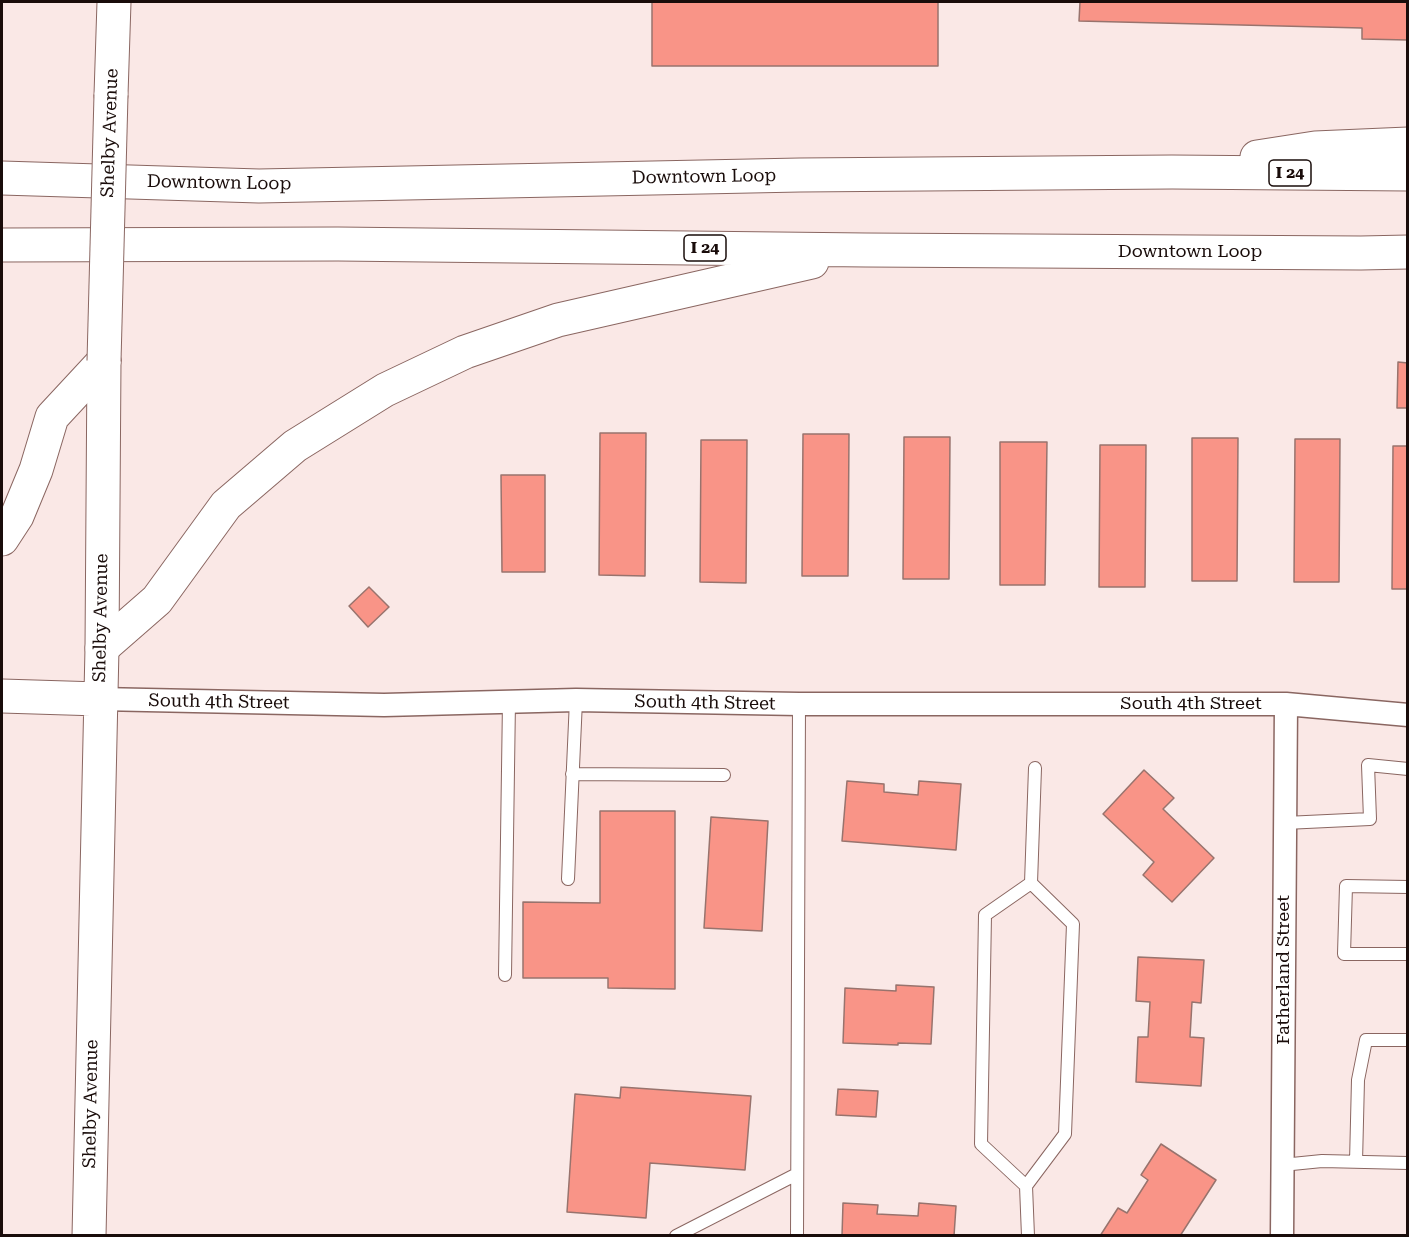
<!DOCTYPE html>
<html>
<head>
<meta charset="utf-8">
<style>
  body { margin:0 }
  #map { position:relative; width:1409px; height:1237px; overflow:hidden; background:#fae8e6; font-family:"Roboto Serif",serif }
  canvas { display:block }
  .frame { position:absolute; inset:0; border:3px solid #190c0a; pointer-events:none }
</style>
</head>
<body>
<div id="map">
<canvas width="1409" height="1237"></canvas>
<div class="frame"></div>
</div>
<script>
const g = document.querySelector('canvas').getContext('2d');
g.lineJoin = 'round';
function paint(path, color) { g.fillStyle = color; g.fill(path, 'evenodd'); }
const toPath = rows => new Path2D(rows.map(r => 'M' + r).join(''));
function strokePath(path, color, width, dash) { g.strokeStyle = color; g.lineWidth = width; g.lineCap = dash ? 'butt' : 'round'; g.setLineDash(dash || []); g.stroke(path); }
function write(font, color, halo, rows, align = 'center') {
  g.font = font + ' "Roboto Serif",serif'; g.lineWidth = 5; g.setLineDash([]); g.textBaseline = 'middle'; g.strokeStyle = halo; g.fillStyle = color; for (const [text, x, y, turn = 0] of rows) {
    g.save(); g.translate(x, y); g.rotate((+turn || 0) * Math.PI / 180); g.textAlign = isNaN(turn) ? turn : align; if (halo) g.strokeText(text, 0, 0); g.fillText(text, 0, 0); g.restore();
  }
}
const building = toPath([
  [652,2,938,2,938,66,652,66,652,2],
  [1080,2,1408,2,1408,40,1362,39,1362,28,1079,21,1080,2],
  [1398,362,1408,363,1408,408,1397,408,1398,362],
  [600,433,646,433,645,576,599,575,600,433],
  [803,434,849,434,848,576,802,576,803,434],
  [904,437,950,437,949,579,903,579,904,437],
  [1192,438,1238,438,1237,581,1192,581,1192,438],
  [1295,439,1340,439,1339,582,1294,582,1295,439],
  [701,440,747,440,746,583,700,582,701,440],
  [1000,442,1047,442,1045,585,1000,585,1000,442],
  [1100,445,1146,445,1145,587,1099,587,1100,445],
  [1393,446,1408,446,1408,589,1392,589,1393,446],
  [501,475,545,475,545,572,502,572,501,475],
  [369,587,389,607,368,627,349,606,369,587],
  [1144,770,1174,798,1163,809,1214,858,1172,902,1143,875,1154,862,1103,814,1144,770],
  [847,781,884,784,884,792,918,795,919,781,961,784,956,850,842,841,847,781],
  [600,811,675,811,675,989,608,988,608,978,523,978,523,902,600,903,600,811],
  [711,817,768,821,762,931,704,928,711,817],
  [1138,957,1204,960,1201,1003,1192,1002,1190,1037,1204,1038,1201,1086,1136,1082,1138,1037,1148,1037,1150,1002,1136,1001,1138,957],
  [896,985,934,987,931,1044,898,1043,898,1045,843,1043,845,988,896,991,896,985],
  [621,1087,751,1096,745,1170,650,1163,646,1218,567,1212,575,1094,620,1098,621,1087],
  [838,1089,878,1091,876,1117,836,1115,838,1089],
  [1161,1144,1216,1180,1180,1236,1100,1236,1118,1208,1127,1213,1148,1180,1141,1175,1161,1144],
  [843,1203,878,1205,877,1214,918,1216,919,1203,956,1206,954,1236,842,1236,843,1203]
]);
const service = toPath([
  [572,774,724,775],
  [1285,823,1370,819,1368,765,1408,769],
  [568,879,576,700],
  [1408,887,1346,886,1344,954,1408,954],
  [505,975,509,701],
  [1356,1162,1358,1080,1366,1040,1408,1040],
  [1282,1165,1322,1161,1408,1163],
  [1026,1186,981,1144,985,915,1031,883],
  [676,1236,797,1174],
  [797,1236,799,704],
  [1028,1236,1026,1186,1065,1134,1073,924,1031,883,1035,768]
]);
const minor = toPath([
  [99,699,384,705,576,700,799,704,1286,704,1408,715],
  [1282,1236,1286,704]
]);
const secondary = toPath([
  [111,95,114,2],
  [2,696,99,699],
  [89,1236,102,648,104,361]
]);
const motorway = toPath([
  [1257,157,1315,148,1408,144],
  [2,178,259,186,800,175,1172,172,1408,174],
  [2,245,338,244,866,250,1361,253,1408,252],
  [2,539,17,516,36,470,52,417,104,361],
  [102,648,157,600,226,505,295,446,385,390,465,352,558,320,812,262]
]);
const secondaryBridge = toPath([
  [104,361,111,95]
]);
const shields = [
  [1290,173,42],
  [705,248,42]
];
const shieldNames = [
  ["I 24",1290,173],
  ["I 24",705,248]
];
const streetNames = [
  ["Shelby Avenue",110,133,-88],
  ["Downtown Loop",704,177,-1],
  ["Downtown Loop",219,183,1],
  ["Downtown Loop",1190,252],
  ["Shelby Avenue",101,618,-89],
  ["South 4th Street",219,702,1],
  ["South 4th Street",705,703,1],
  ["South 4th Street",1191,704],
  ["Fatherland Street",1284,970,-90],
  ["Shelby Avenue",91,1104,-89]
];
paint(building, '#f99487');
strokePath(building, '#98736d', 1.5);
strokePath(service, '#8a6661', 14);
strokePath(minor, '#8a6661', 25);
strokePath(secondary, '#8a6661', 35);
strokePath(motorway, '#8a6661', 35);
strokePath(service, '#fff', 12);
strokePath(minor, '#fff', 22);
strokePath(secondary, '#fff', 33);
strokePath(motorway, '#fff', 33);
strokePath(secondaryBridge, '#8a6661', 35, []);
strokePath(secondaryBridge, '#fff', 33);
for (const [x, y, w] of shields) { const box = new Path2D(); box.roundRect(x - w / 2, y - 13, w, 26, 4.5); g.fillStyle = '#fff'; g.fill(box); strokePath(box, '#190c0a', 1.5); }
write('bold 16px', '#190c0a', null, shieldNames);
write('18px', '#190c0a', '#fff', streetNames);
</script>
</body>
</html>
